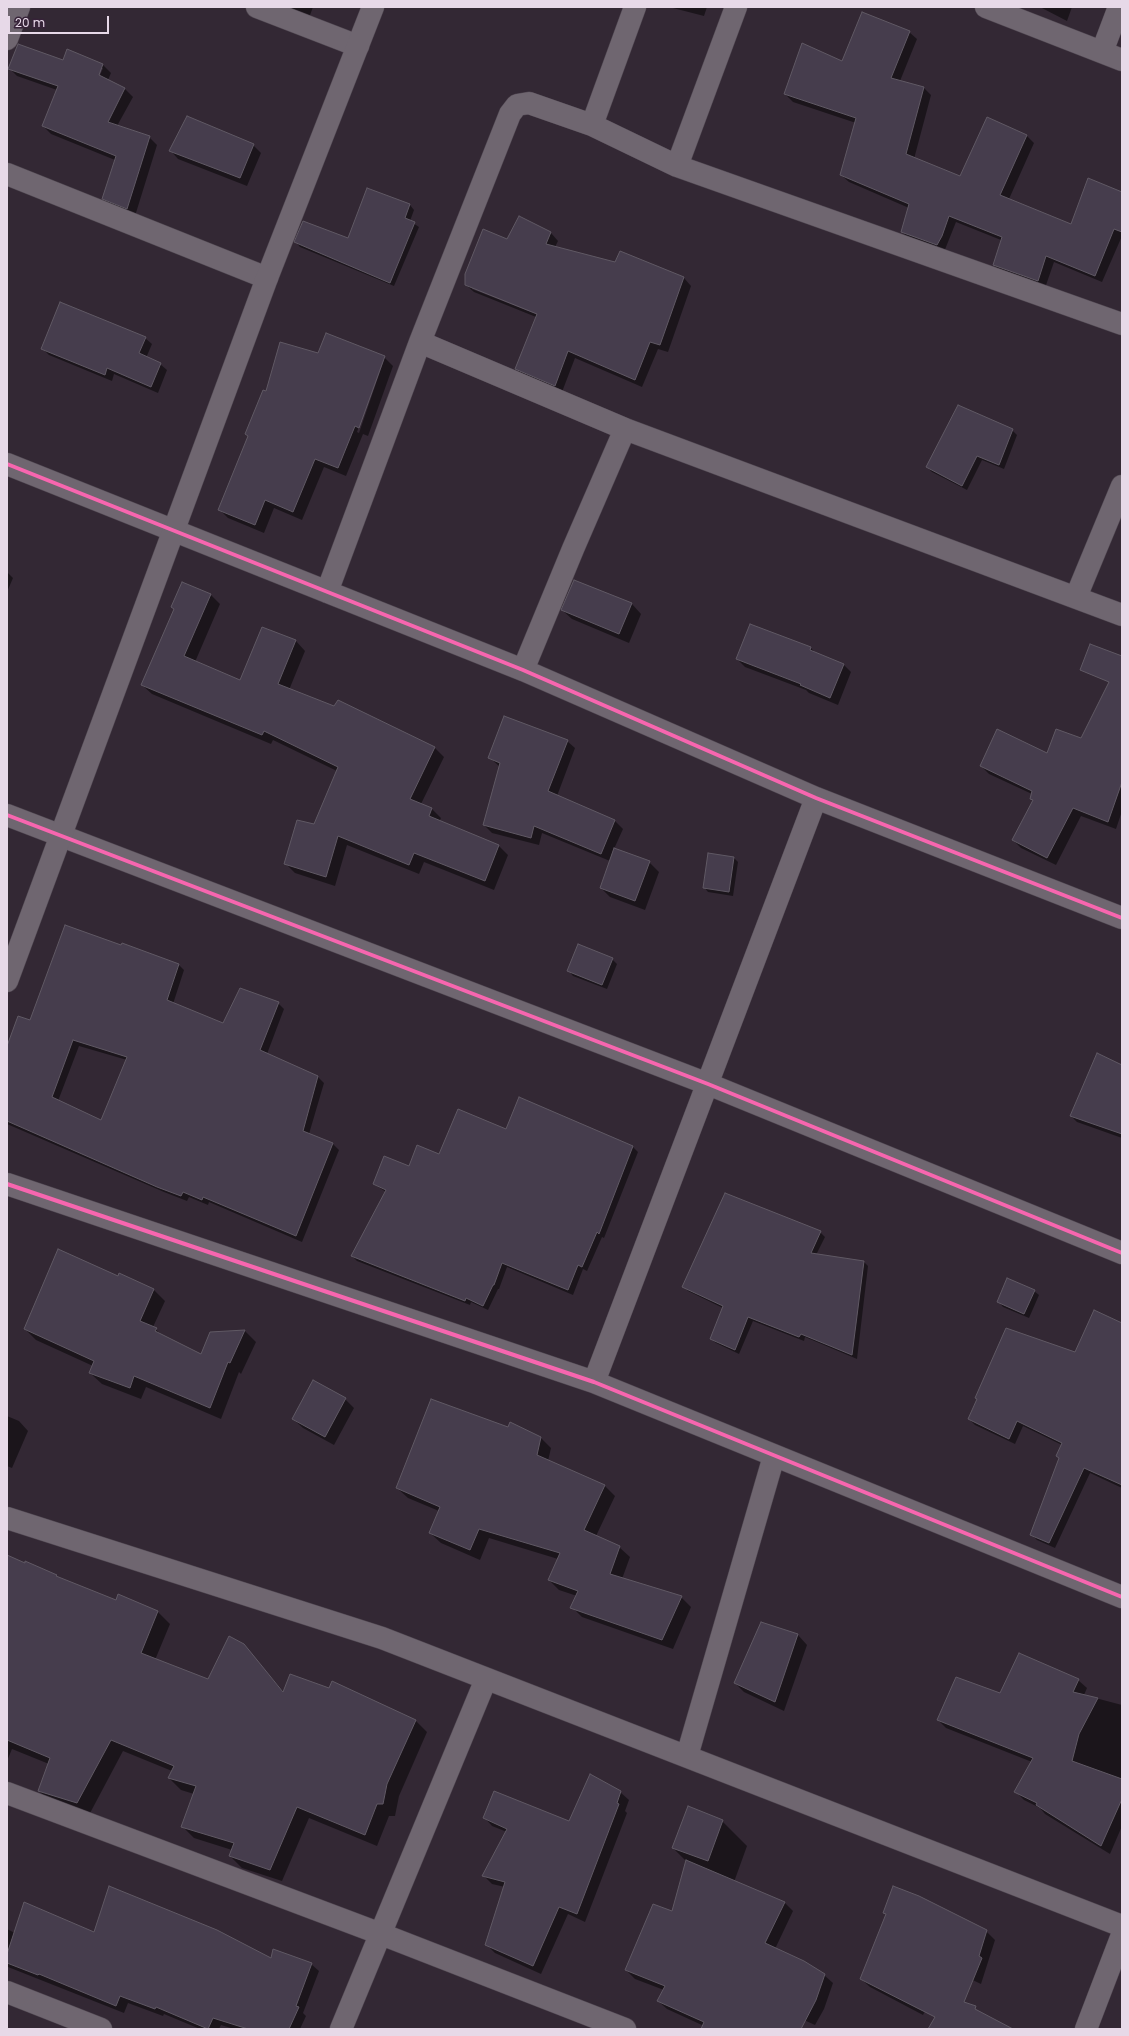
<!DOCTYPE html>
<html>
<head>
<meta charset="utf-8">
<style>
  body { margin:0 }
  #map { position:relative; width:1129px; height:2036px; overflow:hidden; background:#332834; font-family:Poppins,sans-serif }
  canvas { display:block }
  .frame { position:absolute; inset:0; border:8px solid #e7d9e8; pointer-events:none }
  .scale { position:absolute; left:8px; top:16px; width:101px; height:18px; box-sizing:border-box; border:2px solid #e7d9e8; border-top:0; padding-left:5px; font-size:12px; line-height:14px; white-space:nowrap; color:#e7d9e8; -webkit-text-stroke:3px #372339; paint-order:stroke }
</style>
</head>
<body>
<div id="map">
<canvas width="1129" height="2036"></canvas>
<div class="frame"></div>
<div class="scale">20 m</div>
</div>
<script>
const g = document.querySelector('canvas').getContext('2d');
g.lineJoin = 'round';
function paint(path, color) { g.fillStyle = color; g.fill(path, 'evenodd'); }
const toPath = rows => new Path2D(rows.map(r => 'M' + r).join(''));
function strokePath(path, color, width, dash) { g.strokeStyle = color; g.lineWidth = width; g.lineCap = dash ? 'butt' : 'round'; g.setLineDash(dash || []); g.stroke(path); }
const shadow = toPath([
  [280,7,313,7,309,18],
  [669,7,707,7,704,16],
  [1040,7,1072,7,1067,21],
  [909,32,917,39,900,81,924,88,931,95,914,159,961,177,988,118,1027,136,1034,143,1009,199,1071,225,1122,193,1122,236,1102,282,1054,262,1045,288,1001,272,994,265,1001,240,956,222,944,252,909,239,902,232,909,208,849,182,841,175,856,123,793,102,785,94,843,62],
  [68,51,103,65,111,73,108,80,125,89,133,97,117,126,149,137,157,145,135,216,112,206,103,198,115,160,51,134,43,126,57,90,17,76,9,68,63,61],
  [101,68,103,68,98,80,96,79],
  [253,145,261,153,247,186,178,159,171,151],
  [368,189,410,205,414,210,410,221,419,227,394,286,300,247,296,242,348,239],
  [520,217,551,233,558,241,555,247,616,264,621,252,684,278,691,286,668,352,658,349,642,387,575,358,562,392,524,376,516,369,536,317,474,292,466,285,507,240],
  [472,287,542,315,541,316,472,289],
  [145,338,152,344,146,358,160,364,167,370,158,393,114,374,112,381,49,355,42,348],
  [319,354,384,357,393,366,368,436,363,434,346,476,324,467,302,520,274,508,264,533,228,518,219,509,249,437,246,434,267,392],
  [382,360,384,360,359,433,357,432],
  [1012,430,1017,435,1004,469,982,460,967,490,932,472,927,467],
  [7,572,13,578,7,592],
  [182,583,211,595,220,604,195,662,241,682,263,628,296,641,305,651,289,690,335,707,338,701,435,748,444,757,421,804,432,809,441,818,439,822,498,845,508,855,494,890,424,862,419,874,347,845,335,886,295,873,286,864,315,825,337,771,273,740,271,744,152,694,142,685,175,610,172,607],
  [632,604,641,614,629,643,572,619,562,610],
  [750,625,811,648,816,654,843,664,851,672,838,705,809,693,806,690,745,667,737,659],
  [1122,705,1122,811,1116,829,1081,816,1056,865,1021,848,1013,840,1033,801,1031,798,1032,794,989,774,981,766,1047,754,1081,739],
  [567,741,575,748,557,796,615,821,623,829,614,849,649,862,659,872,645,910,610,897,601,888,610,861,542,833,539,845,492,833,484,825,500,767,489,757],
  [734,858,738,862,733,896,708,892,704,887],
  [122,946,178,964,184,970,173,1004,224,1025,278,1003,284,1009,267,1054,318,1077,324,1083,309,1134,333,1144,339,1150,302,1242,209,1202,208,1205,189,1197,187,1201,164,1192,7,1124,7,1048,31,1022],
  [79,1046,127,1060,102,1121,58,1101],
  [612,959,617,964,607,989,573,976,569,971],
  [1122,1066,1122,1138,1077,1122,1071,1116],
  [519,1098,633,1147,638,1152,604,1238,602,1237,587,1271,583,1269,573,1295,507,1267,499,1289,498,1289,488,1310,471,1302,470,1305,357,1261,352,1256,386,1192,374,1184,409,1167,507,1130],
  [820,1232,825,1237,816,1255,864,1262,868,1266,857,1359,805,1337,804,1341,753,1321,739,1354,716,1343,711,1339,723,1308,688,1291,684,1286],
  [119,1277,153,1289,165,1301,153,1327,164,1337,201,1355,211,1333,245,1331,256,1342,241,1374,239,1372,221,1419,146,1387,141,1399,102,1384,90,1373,93,1366,36,1340,25,1329],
  [1034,1291,1039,1295,1029,1318,1003,1307,999,1302],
  [1095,1311,1122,1323,1122,1488,1090,1473,1055,1548,1037,1540,1031,1534,1060,1458,1062,1445,1023,1426,1015,1444,975,1425,969,1419,977,1400,976,1398,1076,1353],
  [345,1399,354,1408,334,1445,303,1428,293,1419],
  [7,1416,19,1421,28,1431,12,1468,7,1466],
  [510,1424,541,1438,551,1448,548,1461,605,1486,615,1496,596,1536,619,1547,630,1557,622,1579,681,1597,691,1607,673,1649,582,1617,572,1607,577,1596,559,1590,549,1580,558,1559,489,1538,480,1560,441,1543,430,1533,439,1511,408,1498,397,1488,508,1429],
  [7,1557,116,1601,158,1612,170,1624,155,1660,209,1680,243,1645,284,1692,415,1720,427,1732,399,1796,395,1816,389,1816,377,1846,309,1818,282,1881,242,1868,230,1856,232,1850,194,1838,182,1826,194,1794,181,1790,169,1778,172,1771,123,1751,89,1815,51,1803,39,1791,49,1764,12,1749,7,1761],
  [798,1635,807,1645,784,1711,744,1692,735,1683],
  [1078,1680,1087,1688,1084,1695,1122,1705,1122,1826,1110,1854,1045,1814,1040,1808,1024,1800,1016,1792,1032,1762,946,1728,938,1720,1000,1694],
  [620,1792,629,1800,625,1811,627,1813,585,1922,568,1914,541,1974,495,1953,486,1944,505,1887,492,1884,484,1876,507,1832,492,1826,484,1817,569,1822],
  [722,1821,747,1846,734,1882,785,1903,793,1911,775,1949,824,1975,833,1983,824,2009,815,2025,775,2007,766,2029,702,2029,704,2026,667,2009,658,2001,664,1990,635,1979,626,1970,673,1912,687,1862,673,1848],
  [884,1913,986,1931,995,1940,981,1984,947,1968,923,2015,870,1987,861,1979,886,1915],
  [7,1929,15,1933,94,1934,311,1964,319,1971,303,2013,306,2016,300,2029,234,2029,221,2025,219,2029,200,2029,164,2014,163,2016,128,2003,124,2013,8,1967]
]);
const building = toPath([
  [862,12,910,31,891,78,924,87,906,154,960,176,987,117,1027,135,1000,195,1071,224,1088,178,1122,192,1122,232,1114,229,1095,276,1046,256,1038,281,993,265,1002,237,949,216,942,236,937,245,901,232,909,204,840,175,856,118,784,94,802,43,842,61,862,12],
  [18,44,63,60,67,49,103,64,99,75,125,88,108,122,150,136,127,209,102,199,116,156,42,126,58,86,8,69,18,44],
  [187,116,254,144,240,178,169,151,187,116],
  [367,188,410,204,405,218,415,222,390,283,294,242,303,221,348,238,367,188],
  [519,216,551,232,546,244,615,262,620,251,684,277,660,345,650,342,635,380,568,351,555,386,515,369,537,314,465,285,465,274,483,229,507,239,519,216],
  [60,302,146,337,139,353,161,363,151,387,107,368,105,375,41,349,60,302],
  [326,333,385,356,359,428,355,426,338,468,315,459,293,512,265,500,255,525,218,510,248,436,245,434,263,390,266,391,280,342,318,353,326,333],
  [958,405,1013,429,999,465,977,456,962,486,926,467,958,405],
  [574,580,632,603,619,634,561,610,574,580],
  [182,582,211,594,184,656,240,680,262,627,296,640,278,684,334,706,338,700,435,747,410,799,432,808,429,816,499,845,485,881,414,853,409,865,338,836,326,877,284,864,297,820,314,824,338,767,264,731,262,735,141,685,174,609,171,607,182,582],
  [750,624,811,647,810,650,844,664,830,698,800,685,801,684,736,659,750,624],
  [1090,644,1122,656,1122,782,1108,822,1073,808,1047,858,1012,840,1033,800,1030,799,1032,791,980,766,997,729,1047,753,1056,729,1081,738,1109,682,1080,670,1090,644],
  [504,716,568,740,548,791,615,820,601,854,534,826,531,838,483,825,500,763,488,758,504,716],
  [614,848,650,861,635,901,600,888,614,848],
  [708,853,734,857,729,892,703,888,708,853],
  [65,925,121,945,122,943,179,964,167,1000,223,1023,240,988,279,1002,260,1050,318,1076,303,1131,333,1143,296,1236,203,1197,202,1200,183,1192,181,1196,157,1187,7,1121,7,1046,18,1016,30,1020,65,925],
  [73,1040,127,1057,101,1120,52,1097,73,1040],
  [578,944,613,958,602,985,567,971,578,944],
  [1097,1053,1122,1065,1122,1134,1070,1116,1097,1053],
  [519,1097,633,1146,599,1234,597,1232,582,1267,578,1265,568,1290,502,1263,494,1285,493,1285,483,1306,466,1298,465,1301,351,1256,386,1190,373,1184,384,1156,409,1166,417,1145,439,1154,458,1109,506,1129,519,1097],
  [725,1193,821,1231,811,1253,864,1261,852,1355,801,1334,799,1337,748,1317,735,1350,710,1339,723,1306,682,1287,725,1193],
  [58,1249,118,1276,119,1273,154,1289,140,1321,157,1328,155,1331,201,1354,210,1332,245,1330,230,1363,228,1362,210,1408,134,1376,130,1388,89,1373,94,1361,24,1329,58,1249],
  [1007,1278,1035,1290,1024,1314,997,1302,1007,1278],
  [1094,1310,1122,1323,1122,1485,1084,1468,1049,1543,1030,1535,1059,1458,1056,1456,1062,1443,1017,1421,1009,1439,968,1419,977,1399,975,1398,1006,1328,1075,1352,1094,1310],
  [313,1380,346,1398,325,1437,292,1419,313,1380],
  [431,1399,508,1427,510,1422,541,1437,537,1455,605,1485,584,1530,620,1546,610,1574,682,1596,662,1640,570,1608,578,1591,548,1580,560,1553,479,1529,470,1550,429,1533,440,1507,396,1488,431,1399],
  [7,1555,25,1563,25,1561,57,1575,56,1576,116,1600,118,1594,158,1611,141,1653,208,1679,229,1636,244,1644,283,1692,290,1674,329,1688,332,1681,416,1720,387,1784,383,1804,377,1804,365,1835,297,1807,270,1870,229,1856,234,1843,181,1827,196,1786,168,1778,174,1766,111,1740,77,1803,38,1791,50,1758,7,1740,7,1555],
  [761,1622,798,1634,775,1702,734,1683,761,1622],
  [1019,1653,1079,1679,1073,1692,1098,1698,1079,1734,1072,1761,1122,1779,1122,1799,1101,1846,1036,1805,1037,1803,1014,1792,1033,1758,937,1720,956,1677,1000,1693,1019,1653],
  [590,1774,621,1791,617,1803,619,1804,577,1914,559,1907,533,1966,485,1945,505,1882,482,1876,507,1829,483,1818,494,1791,569,1821,590,1774],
  [688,1806,723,1820,708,1861,672,1848,688,1806],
  [686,1860,785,1902,765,1943,804,1961,825,1974,816,2000,801,2029,701,2029,704,2022,657,2001,665,1986,625,1970,653,1904,672,1911,686,1860],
  [109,1886,217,1930,271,1958,273,1949,312,1963,296,2006,299,2007,289,2029,248,2029,213,2018,208,2029,156,2007,155,2009,120,1996,116,2006,39,1974,38,1975,7,1963,7,1954,24,1902,94,1932,109,1886],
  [893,1886,919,1896,987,1930,979,1956,982,1958,964,2002,976,2006,975,2009,1013,2029,928,2029,935,2017,860,1979,886,1914,883,1913,893,1886]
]);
const street = toPath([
  [257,7,358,46],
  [986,7,1122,60],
  [7,39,19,7],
  [1102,52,1119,7],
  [592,125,635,7],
  [677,166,736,7],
  [7,174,267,278],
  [420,342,625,429,1122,615],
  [7,464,523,670,816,798,1122,918],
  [327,592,420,342,510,114,517,105,529,103,592,125,677,166,1122,324],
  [1076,597,1122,486],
  [523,670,573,549,625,429],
  [7,815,708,1084,1122,1253],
  [7,1184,594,1382,1122,1597],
  [594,1382,816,798],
  [7,1518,382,1638,1122,1926],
  [687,1756,774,1456],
  [7,1793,381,1934,625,2029],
  [7,1992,101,2029],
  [341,2029,486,1679],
  [1086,2029,1122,1935]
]);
const secondary = toPath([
  [7,981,267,278,373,7]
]);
const cycleway = toPath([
  [7,464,523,670,816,798,1122,918],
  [7,815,708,1084,1122,1253],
  [7,1184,594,1382,1122,1597]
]);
paint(shadow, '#0007');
paint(building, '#463d4d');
strokePath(building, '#605964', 1);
strokePath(street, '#4f4650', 23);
strokePath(secondary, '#4f4650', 23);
strokePath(street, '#6f6670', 22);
strokePath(secondary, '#6f6670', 22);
strokePath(cycleway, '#f766af', 4);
</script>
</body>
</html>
